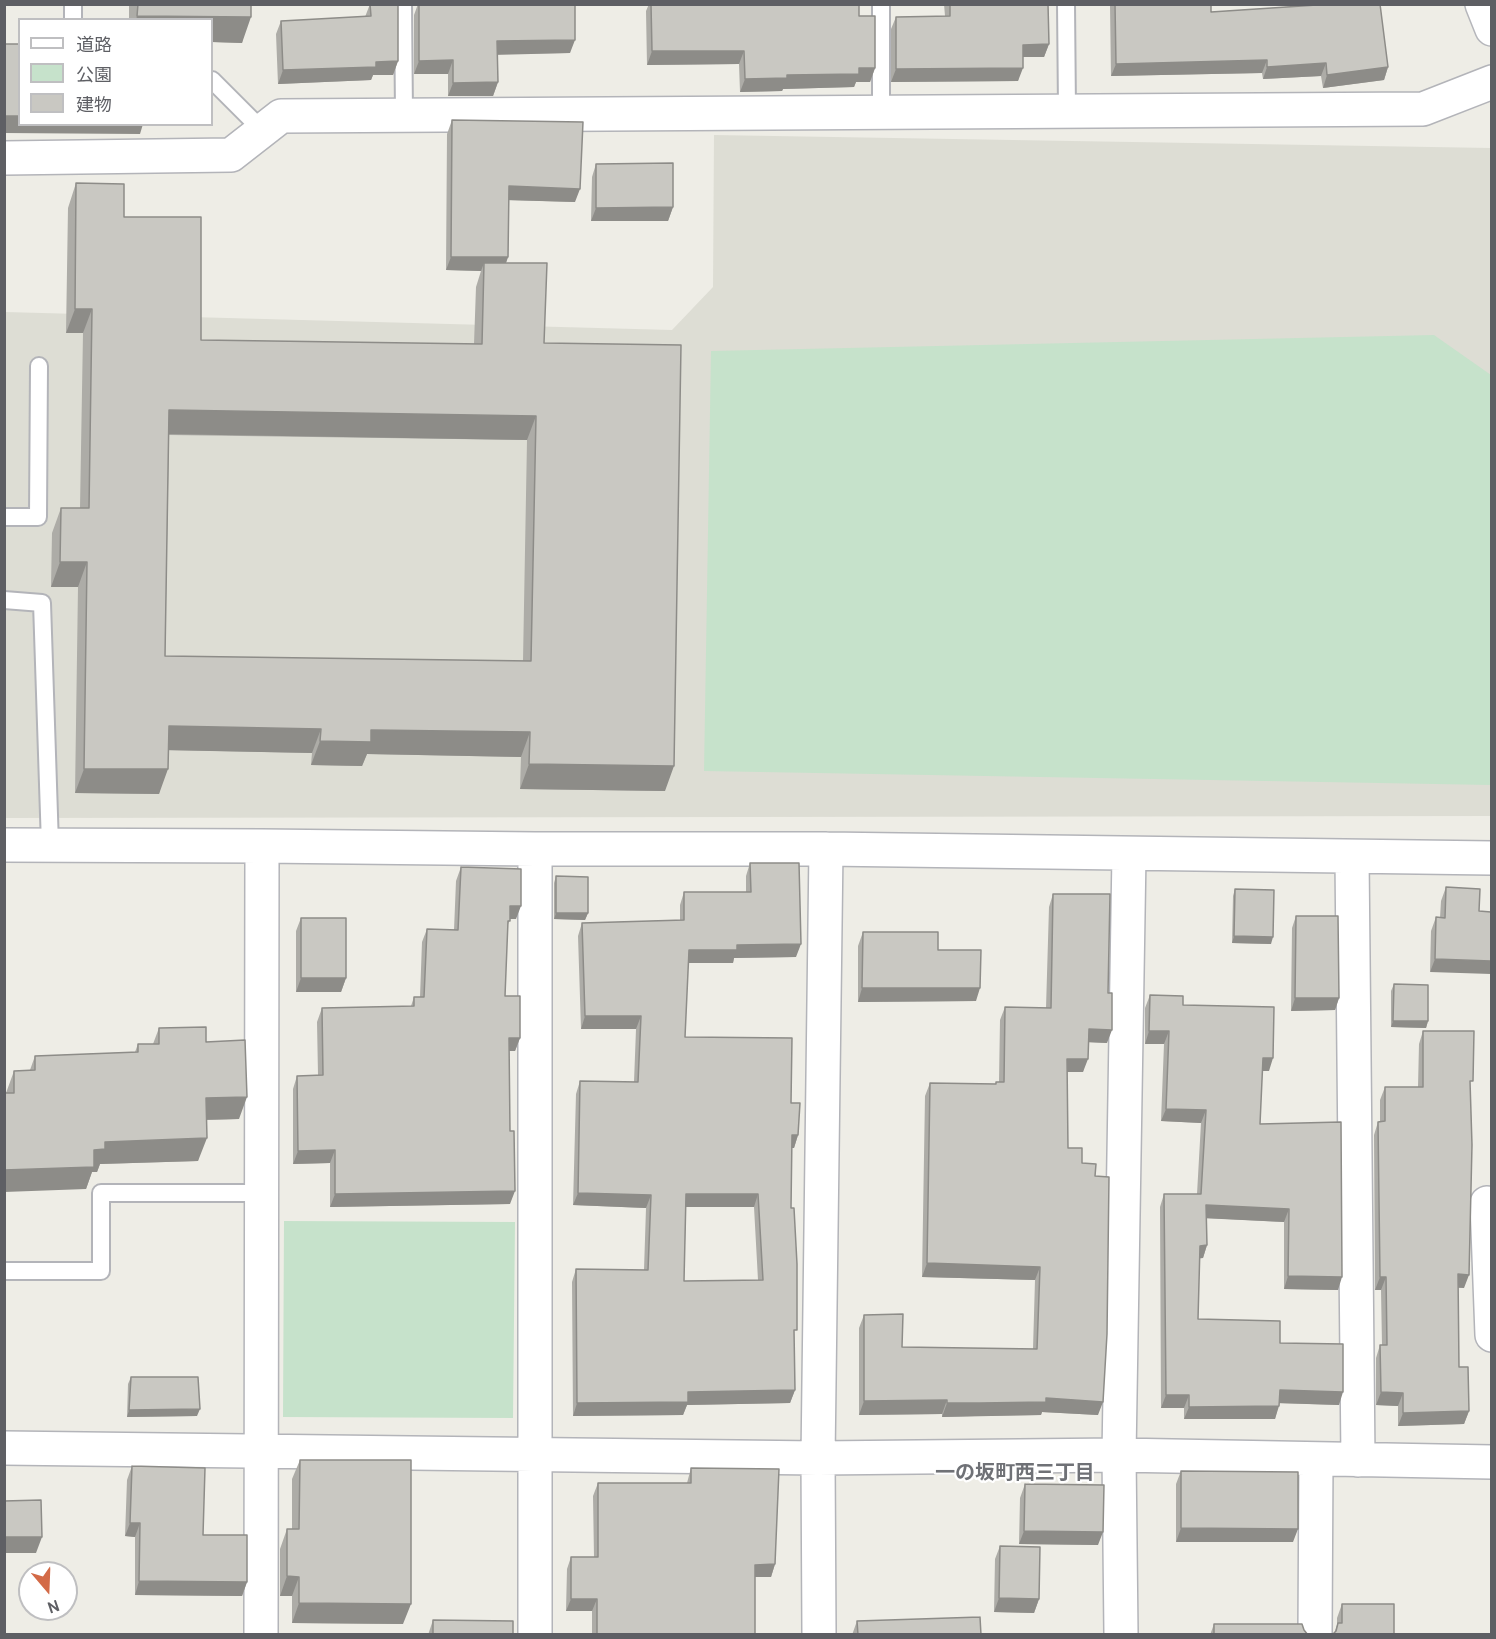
<!DOCTYPE html>
<html>
<head>
<meta charset="utf-8">
<style>
  body { margin:0 }
  #map { position:relative; width:1496px; height:1639px; overflow:hidden; background:#eeede6; font-family:Cabin,"Noto Sans JP",sans-serif }
  canvas { display:block }
  .frame { position:absolute; inset:0; border:6px solid #5e5f64; pointer-events:none }
  .legend { position:absolute; left:18px; top:18px; width:195px; height:108px; box-sizing:border-box; background:#fff; border:2px solid #bfbfc1; margin:0; padding:8px 10px; list-style:none; font-size:18px; color:#5e5f64 }
  .legend li { display:flex; align-items:center; gap:12px; height:30px }
  .legend b { width:30px; border:2px solid #bfbfc1 }
  .north { position:absolute; left:18px; top:1561px; width:60px; height:60px; box-sizing:border-box; background:#fff; border:2px solid #bfbfc1; border-radius:50%; rotate:161deg; font-size:16px; font-weight:700; line-height:24px; text-align:center; color:#5e5f64 }
  .north::after { content:''; display:block; margin:auto; width:21px; height:27px; background:#d36a47; clip-path:polygon(50% 0,100% 100%,50% 72%,0 100%) }
</style>
</head>
<body>
<div id="map">
<canvas width="1496" height="1639"></canvas>
<div class="frame"></div>
<ul class="legend">
<li><b style="height:8px;background:#fff"></b>道路</li>
<li><b style="height:16px;background:#c6e2cb"></b>公園</li>
<li><b style="height:16px;background:#c9c8c2"></b>建物</li>
</ul>
<div class="north">N</div>
</div>
<script>
const g = document.querySelector('canvas').getContext('2d');
g.lineJoin = 'round';
function paint(path, color) { g.fillStyle = color; g.fill(path, 'evenodd'); }
const toPath = rows => new Path2D(rows.map(r => 'M' + r).join(''));
function strokePath(path, color, width, dash) { g.strokeStyle = color; g.lineWidth = width; g.lineCap = dash ? 'butt' : 'round'; g.setLineDash(dash || []); g.stroke(path); }
function write(font, color, halo, rows, align = 'center') {
  g.font = font + ' Cabin,"Noto Sans JP",sans-serif'; g.lineWidth = 4.5; g.setLineDash([]); g.textBaseline = 'middle'; g.strokeStyle = halo; g.fillStyle = color; for (const [text, x, y, turn = 0] of rows) {
    g.save(); g.translate(x, y); g.rotate((+turn || 0) * Math.PI / 180); g.textAlign = isNaN(turn) ? turn : align; if (halo) g.strokeText(text, 0, 0); g.fillText(text, 0, 0); g.restore();
  }
}
const education = toPath([
  [714,135,1491,148,1491,816,5,818,5,312,672,330,713,287]
]);
const green = toPath([
  [1434,335,1491,375,1491,785,704,771,711,351],
  [284,1221,515,1222,513,1418,283,1417]
]);
const lane = toPath([
  [73,4,73,20],
  [403,4,404,114],
  [881,4,881,112],
  [1066,4,1067,110],
  [212,80,262,130],
  [4,517,38,517,39,366],
  [4,600,42,603,50,845],
  [4,1271,101,1271,101,1193,262,1193]
]);
const street = toPath([
  [4,158,231,155,281,116,1423,109,1492,82],
  [4,845,262,846,535,849,826,849,1492,858],
  [535,849,535,1634],
  [1352,857,1358,1460],
  [1487,1203,1492,1335],
  [4,1448,818,1458,1119,1455,1492,1462],
  [261,1634,262,846],
  [819,1634,818,1458,826,849],
  [1121,1634,1119,1455,1129,854],
  [1315,1634,1316,1459]
]);
const secondary = toPath([
  [1482,4,1492,29]
]);
const wall = toPath([
  [129,4,251,4,242,43,212,42,212,20,129,20],
  [370,4,398,4,398,61,393,75,373,75,371,80,278,84,276,34,281,21,365,17],
  [418,4,575,4,570,53,497,54,498,82,493,96,448,96,448,74,414,74,414,15],
  [649,4,859,4,859,16,875,68,870,82,856,82,854,87,783,89,782,91,740,92,739,64,647,65,646,11],
  [944,4,1056,4,1056,5,1048,5,1049,44,1044,57,1023,57,1018,81,891,82,891,29,896,17,945,16],
  [1076,4,1211,4,1211,12,1327,4,1380,4,1388,67,1384,80,1323,88,1321,76,1263,79,1262,73,1111,76,1110,5,1077,5],
  [452,120,575,202,509,200,508,257,506,263,544,343,665,791,520,789,521,757,367,754,362,766,311,765,312,753,169,750,159,794,75,793,78,587,51,587,52,533,61,508,80,508,83,333,66,333,68,208,76,183,124,217,201,340,474,344,476,287,481,271,446,270,447,134],
  [169,435,527,440,523,661,165,656],
  [596,164,673,207,668,221,591,221,592,177],
  [750,863,796,957,734,958,733,963,688,963,685,1037,791,1103,798,1135,794,1148,792,1148,791,1208,795,1390,790,1403,687,1405,683,1415,573,1416,572,1282,576,1269,644,1270,646,1208,573,1205,576,1094,580,1081,634,1082,636,1029,581,1029,578,936,582,923,680,920,680,905,684,892,746,892,746,876],
  [686,1207,754,1207,758,1280,684,1281],
  [461,867,516,919,510,919,507,927,505,996,520,1038,515,1051,509,1051,510,1204,330,1207,330,1163,293,1164,293,1089,297,1076,318,1075,317,1022,322,1008,411,1006,414,997,420,997,422,942,427,929,454,930,456,881],
  [556,876,588,913,585,920,554,919,554,883],
  [1446,887,1480,889,1430,972,1431,931,1436,917,1440,918,1441,901],
  [1235,889,1271,944,1232,943,1233,896],
  [1053,894,1107,1043,1088,1042,1083,1072,1067,1072,1068,1148,1095,1176,1098,1415,1042,1412,1041,1415,975,1416,942,1417,942,1414,859,1415,859,1328,864,1315,902,1347,1033,1349,1035,1280,922,1277,925,1096,930,1083,996,1084,996,1082,999,1082,1000,1020,1005,1007,1046,1008,1049,907],
  [1296,916,1339,998,1335,1010,1291,1011,1292,928],
  [301,918,346,978,341,992,296,992,296,931],
  [863,932,938,950,976,1001,858,1002,858,946],
  [1394,984,1428,1021,1426,1028,1391,1027,1391,991],
  [1150,995,1183,1005,1269,1071,1262,1071,1260,1124,1338,1290,1284,1289,1284,1222,1206,1218,1207,1245,1203,1258,1199,1258,1198,1319,1280,1343,1339,1405,1279,1403,1275,1419,1184,1419,1184,1408,1161,1408,1160,1207,1164,1194,1197,1194,1201,1123,1161,1121,1164,1044,1145,1044,1145,1008],
  [159,1028,206,1042,239,1119,206,1120,198,1161,100,1164,97,1172,92,1172,86,1189,6,1093,14,1071,30,1070,35,1056,135,1052,138,1044,153,1044],
  [1423,1031,1470,1089,1464,1288,1458,1288,1459,1367,1469,1411,1464,1424,1398,1426,1398,1406,1376,1405,1376,1358,1380,1345,1382,1345,1381,1290,1375,1290,1374,1135,1378,1122,1380,1122,1380,1100,1385,1087,1418,1087,1419,1044],
  [131,1377,197,1416,127,1417,128,1384],
  [300,1460,403,1624,292,1623,292,1596,280,1596,280,1549,287,1529,292,1529,292,1479],
  [132,1466,203,1535,247,1582,242,1596,135,1595,135,1537,125,1536,127,1480],
  [691,1468,775,1564,771,1577,755,1577,755,1635,592,1635,592,1611,566,1611,567,1569,571,1557,594,1557,593,1496,598,1483,687,1483],
  [1181,1471,1293,1542,1176,1542,1176,1484],
  [1025,1484,1098,1545,1019,1544,1020,1498],
  [1000,1546,1039,1599,1034,1613,994,1612,995,1559],
  [1342,1604,1394,1635,1335,1631,1337,1625,1337,1618],
  [433,1620,513,1635,428,1635],
  [857,1621,981,1635,852,1635],
  [1214,1624,1214,1635,1210,1635]
]);
const shadedWall = toPath([
  [1077,4,1110,4,1077,5],
  [137,16,251,17,242,43,212,42,212,20,136,20],
  [575,40,570,53,492,55,497,41],
  [1049,44,1044,57,1018,57,1023,45],
  [652,51,744,51,739,64,647,65],
  [453,60,448,74,414,74,419,61],
  [1267,60,1262,73,1111,76,1116,64],
  [398,61,393,75,373,75,371,80,278,84,283,70,376,62],
  [1326,63,1321,76,1263,79,1267,67],
  [1388,67,1384,80,1323,88,1327,75],
  [859,68,875,68,870,82,856,82,854,87,783,89,782,91,740,92,745,79],
  [1023,68,1018,81,891,82,896,69],
  [498,82,493,96,448,96,453,83],
  [4,116,20,116,20,124,143,124,140,134,4,133],
  [509,186,580,189,575,202,504,200],
  [673,207,668,221,591,221,596,208],
  [451,257,508,257,503,271,484,263,481,271,446,270],
  [75,309,92,309,83,333,66,333],
  [169,410,536,416,527,440,160,434],
  [60,562,87,562,78,587,51,587],
  [169,726,321,729,312,753,160,750],
  [371,730,530,732,521,757,367,754,362,766,311,765,320,741],
  [529,764,674,766,665,791,520,789],
  [84,769,168,769,159,794,75,793],
  [510,906,521,906,516,919,505,919],
  [556,913,588,913,585,920,554,919],
  [1234,936,1273,937,1271,944,1232,943],
  [801,944,796,957,734,958,733,963,684,963,689,950,737,945],
  [1435,959,1491,961,1491,974,1430,972],
  [301,978,346,978,341,992,296,992],
  [862,988,980,988,976,1001,858,1002],
  [1295,998,1339,998,1335,1010,1291,1011],
  [585,1016,641,1016,636,1029,581,1029],
  [1393,1021,1428,1021,1426,1028,1391,1027],
  [1089,1029,1112,1030,1107,1043,1084,1042],
  [1149,1031,1169,1031,1164,1044,1145,1044],
  [509,1038,520,1038,515,1051,504,1051],
  [1263,1058,1273,1058,1269,1071,1258,1071],
  [1067,1059,1088,1059,1083,1072,1062,1072],
  [247,1097,239,1119,198,1120,206,1098],
  [1166,1109,1206,1110,1201,1123,1161,1121],
  [792,1135,798,1135,794,1148,787,1148],
  [207,1138,198,1161,100,1164,97,1172,92,1172,86,1189,4,1192,4,1170,94,1150,105,1142],
  [335,1150,330,1163,293,1164,298,1151],
  [515,1191,510,1204,330,1207,335,1194],
  [578,1193,651,1195,646,1208,573,1205],
  [686,1194,758,1194,754,1207,682,1207],
  [1206,1205,1289,1209,1284,1222,1201,1218],
  [1207,1245,1203,1258,1195,1259,1200,1246],
  [927,1263,1040,1267,1035,1280,922,1277],
  [1458,1274,1469,1275,1464,1288,1453,1287],
  [1288,1276,1342,1277,1338,1290,1284,1289],
  [1380,1277,1386,1277,1381,1290,1375,1290],
  [795,1390,790,1403,687,1405,683,1415,573,1416,577,1403,688,1392],
  [1280,1390,1343,1392,1339,1405,1275,1403],
  [1381,1392,1403,1393,1398,1406,1376,1405],
  [1166,1395,1189,1395,1184,1408,1161,1408],
  [1046,1398,1103,1402,1098,1415,1042,1412,1041,1415,942,1417,947,1403],
  [947,1400,942,1414,859,1415,864,1401],
  [1279,1406,1275,1419,1184,1419,1189,1407],
  [200,1409,197,1416,127,1417,129,1410],
  [1469,1411,1464,1424,1398,1426,1403,1413],
  [130,1523,140,1523,135,1537,125,1536],
  [1181,1528,1298,1529,1293,1542,1176,1542],
  [1024,1531,1103,1532,1098,1545,1019,1544],
  [4,1537,42,1537,36,1553,4,1553],
  [775,1564,771,1577,751,1577,755,1565],
  [287,1576,299,1577,292,1596,280,1596],
  [139,1581,247,1582,242,1596,135,1595],
  [999,1598,1039,1599,1034,1613,994,1612],
  [571,1599,597,1599,592,1611,566,1611],
  [299,1603,411,1604,403,1624,292,1623]
]);
const building = toPath([
  [138,4,251,4,251,17,137,16,138,4],
  [370,4,398,4,398,61,376,62,376,67,283,70,281,21,371,16,370,4],
  [419,4,575,4,575,40,497,41,498,82,453,83,453,60,419,61,419,4],
  [651,4,859,4,859,16,875,16,875,68,859,68,859,74,787,75,787,78,745,79,744,51,652,51,651,4],
  [950,4,1048,4,1049,44,1023,45,1023,68,896,69,896,17,950,16,950,4],
  [1115,4,1211,4,1211,12,1332,4,1380,4,1388,67,1327,75,1326,63,1267,67,1267,60,1116,64,1115,4],
  [4,44,20,44,20,116,4,116,4,44],
  [452,120,583,122,580,189,509,186,508,257,451,257,452,120],
  [673,163,673,207,596,208,596,164,673,163],
  [76,183,124,184,124,217,201,217,201,340,482,344,484,263,547,263,544,343,681,345,674,766,529,764,530,732,371,730,371,742,320,741,321,729,169,726,168,769,84,769,87,562,60,562,61,508,89,508,92,309,75,309,76,183],
  [169,410,536,416,531,661,165,656,169,410],
  [750,863,799,863,801,944,737,945,737,950,689,950,685,1037,792,1038,791,1103,800,1103,798,1135,792,1135,791,1208,794,1208,797,1264,797,1330,794,1330,795,1390,688,1392,688,1402,577,1403,576,1269,648,1270,651,1195,578,1193,580,1081,638,1082,641,1016,585,1016,582,923,684,920,684,892,751,892,750,863],
  [686,1194,758,1194,763,1280,684,1281,686,1194],
  [461,867,521,869,521,906,510,906,510,921,508,921,505,996,520,996,520,1038,509,1038,510,1131,514,1131,515,1191,335,1194,335,1150,298,1151,297,1076,323,1075,322,1008,414,1006,414,997,424,997,427,929,458,930,461,867],
  [556,876,588,877,588,913,556,913,556,876],
  [1446,887,1480,889,1479,911,1491,912,1491,961,1435,959,1436,917,1445,918,1446,887],
  [1235,889,1274,890,1273,937,1234,936,1235,889],
  [1053,894,1110,894,1108,993,1112,993,1112,1030,1089,1029,1088,1059,1067,1059,1068,1148,1082,1148,1082,1163,1096,1164,1095,1176,1109,1177,1107,1334,1103,1402,1046,1398,1046,1402,980,1403,947,1403,947,1400,864,1401,864,1315,903,1314,902,1347,1037,1349,1040,1267,927,1263,930,1083,996,1084,996,1082,1004,1082,1005,1007,1051,1008,1053,894],
  [1296,916,1338,916,1339,998,1295,998,1296,916],
  [301,918,346,918,346,978,301,978,301,918],
  [863,932,938,932,938,950,981,950,980,988,862,988,863,932],
  [1394,984,1428,985,1428,1021,1393,1021,1394,984],
  [1150,995,1183,996,1183,1005,1274,1007,1273,1058,1263,1058,1260,1124,1341,1122,1342,1277,1288,1276,1289,1209,1206,1205,1207,1245,1200,1246,1198,1319,1280,1321,1280,1343,1343,1344,1343,1392,1280,1390,1279,1406,1189,1407,1189,1395,1166,1395,1164,1194,1201,1194,1206,1110,1166,1109,1169,1031,1149,1031,1150,995],
  [206,1027,206,1042,245,1040,247,1097,206,1098,207,1138,105,1142,105,1149,94,1150,94,1167,4,1170,4,1093,14,1093,14,1071,35,1070,35,1056,138,1052,138,1044,159,1044,159,1028,206,1027],
  [1423,1031,1474,1031,1473,1081,1470,1081,1472,1145,1469,1275,1458,1274,1459,1367,1468,1367,1469,1411,1403,1413,1403,1393,1381,1392,1380,1345,1387,1345,1386,1277,1380,1277,1378,1122,1385,1121,1385,1087,1423,1087,1423,1031],
  [131,1377,198,1377,200,1409,129,1410,131,1377],
  [300,1460,411,1460,411,1604,299,1603,299,1577,287,1576,287,1529,299,1529,300,1460],
  [132,1466,205,1468,203,1535,247,1535,247,1582,139,1581,140,1523,130,1523,132,1466],
  [691,1468,779,1469,775,1564,755,1565,755,1635,597,1635,597,1599,571,1599,571,1557,598,1557,598,1483,691,1483,691,1468],
  [1181,1471,1298,1472,1298,1529,1181,1528,1181,1471],
  [1025,1484,1104,1485,1103,1532,1024,1531,1025,1484],
  [41,1500,42,1537,4,1537,4,1501,41,1500],
  [1000,1546,1040,1547,1039,1599,999,1598,1000,1546],
  [1342,1604,1394,1604,1394,1635,1332,1635,1336,1631,1338,1623,1342,1623,1342,1604],
  [980,1617,981,1635,858,1635,857,1621,980,1617],
  [433,1620,513,1621,513,1635,433,1635,433,1620],
  [1214,1624,1302,1624,1304,1630,1308,1635,1214,1635,1214,1624]
]);
const neighbourhoodNames = [
  ["一の坂町西三丁目",1015,1473]
];
paint(education, '#ddddd4');
paint(green, '#c6e2cb');
strokePath(lane, '#b3b4b9', 20);
strokePath(street, '#b3b4b9', 36);
strokePath(secondary, '#b5b6bb', 36);
strokePath(lane, '#fff', 16);
strokePath(street, '#fff', 33);
strokePath(secondary, '#fff', 33);
paint(wall, '#adaca7');
paint(shadedWall, '#8d8c88');
paint(building, '#c9c8c2');
strokePath(building, '#8d8c88', 1.5);
write('bold 20px', '#6f7176', '#fff', neighbourhoodNames);
</script>
</body>
</html>
